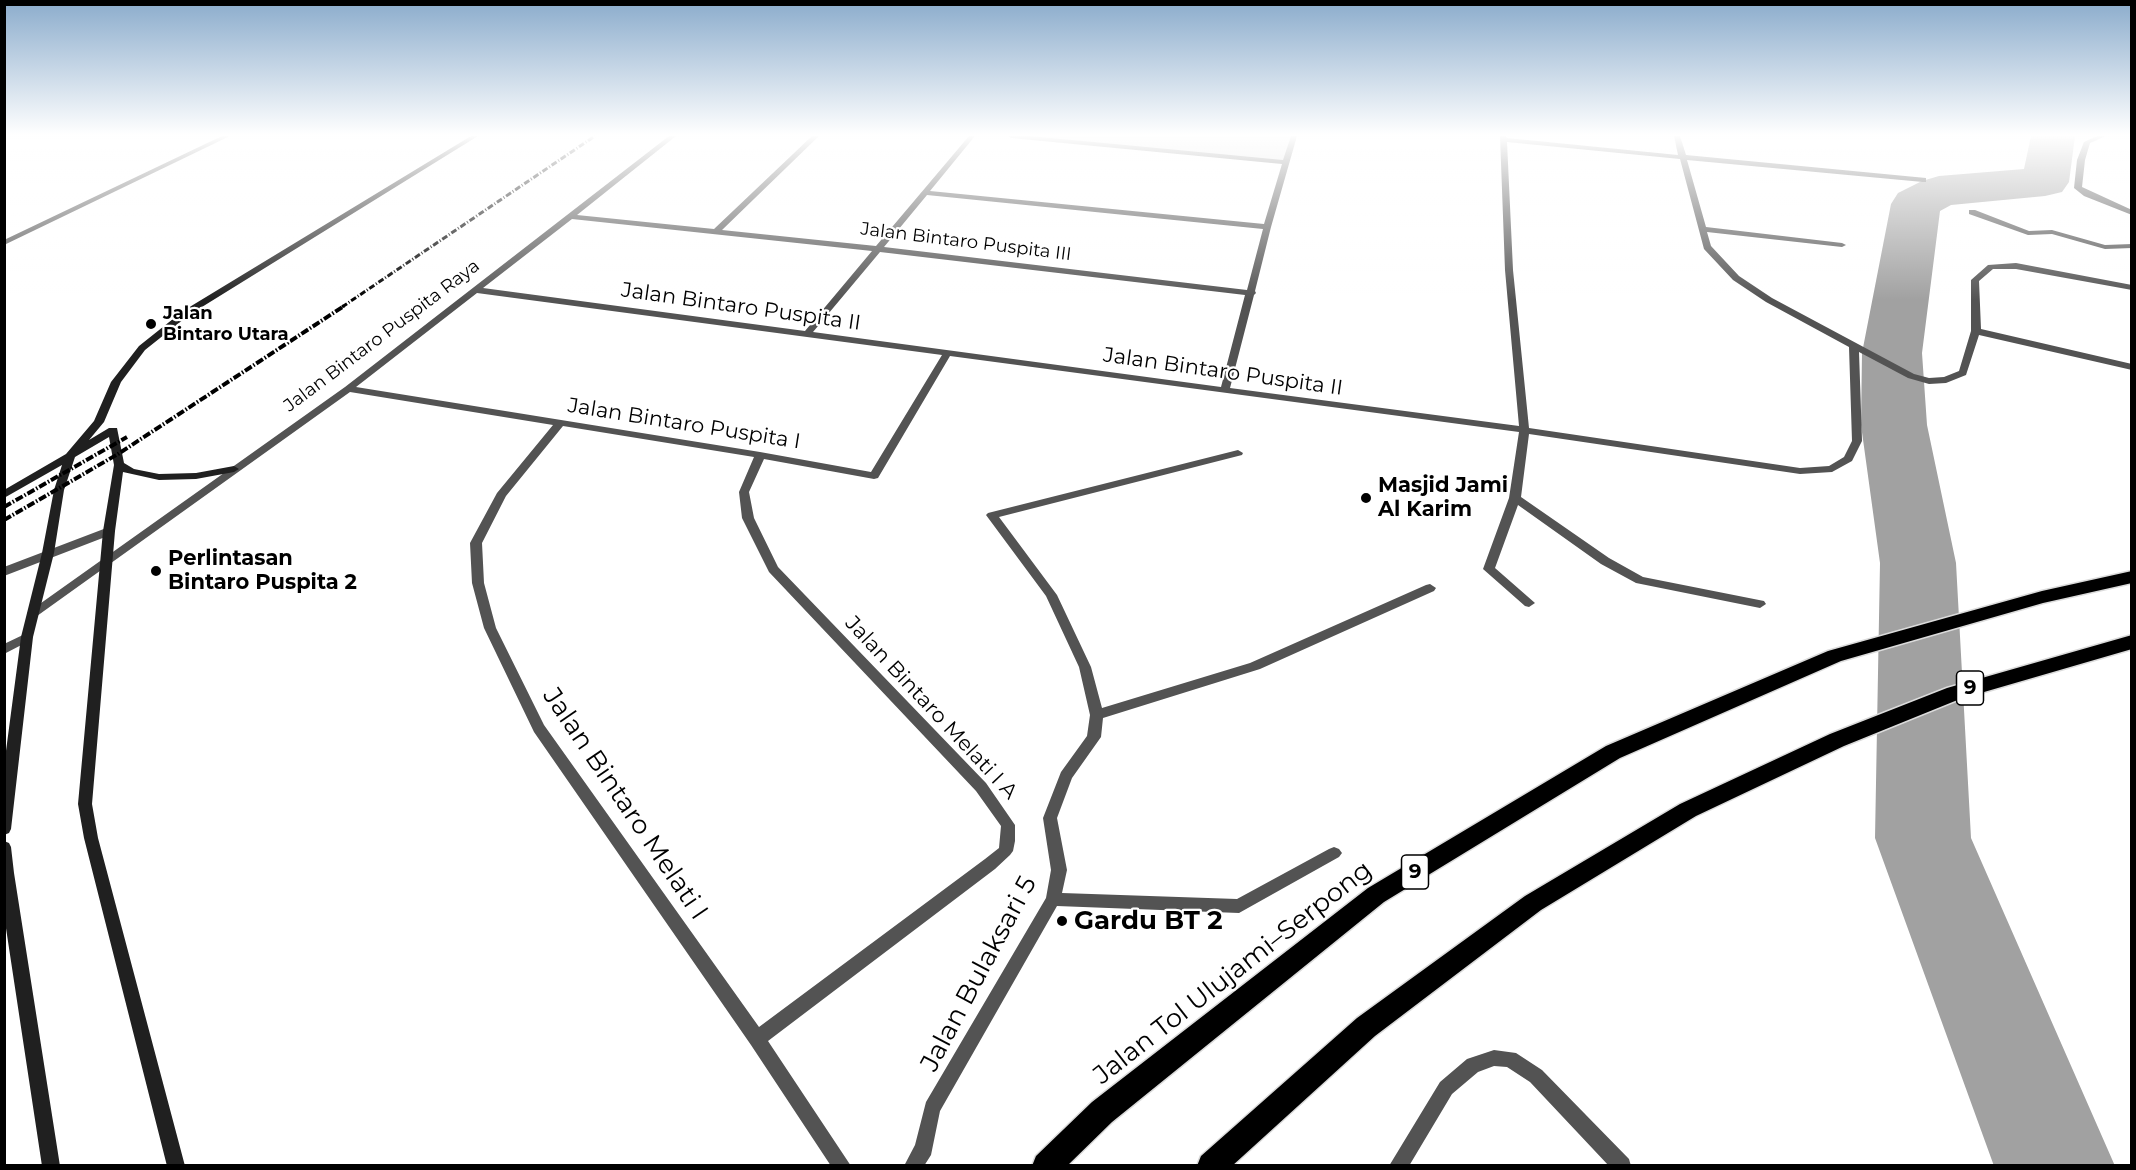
<!DOCTYPE html>
<html>
<head>
<meta charset="utf-8">
<style>
  body { margin:0 }
  #map { position:relative; width:2136px; height:1170px; overflow:hidden; background:#fff; font-family:Montserrat,sans-serif }
  canvas { display:block }
  .frame { position:absolute; inset:0; border:6px solid #000; pointer-events:none }
</style>
</head>
<body>
<div id="map">
<canvas width="2136" height="1170"></canvas>
<div class="frame"></div>
</div>
<script>
const g = document.querySelector('canvas').getContext('2d');
g.lineJoin = 'round';
function paint(path, color) { g.fillStyle = color; g.fill(path, 'evenodd'); }
const toPath = rows => new Path2D(rows.map(r => 'M' + r).join(''));
function strokePath(path, color, width, dash) { g.strokeStyle = color; g.lineWidth = width; g.lineCap = dash ? 'butt' : 'round'; g.setLineDash(dash || []); g.stroke(path); }
function write(font, color, halo, rows, align = 'center') {
  g.font = font + ' Montserrat,sans-serif'; g.lineWidth = 4.5; g.setLineDash([]); g.textBaseline = 'middle'; g.strokeStyle = halo; g.fillStyle = color; for (const [text, x, y, turn = 0] of rows) {
    g.save(); g.translate(x, y); g.rotate((+turn || 0) * Math.PI / 180); g.textAlign = isNaN(turn) ? turn : align; if (halo) g.strokeText(text, 0, 0); g.fillText(text, 0, 0); g.restore();
  }
}
const green = toPath([
  [1011,136,1294,136,1287,162]
]);
const river = toPath([
  [2031,136,2075,136,2069,182,2062,192,2045,196,1951,205,1940,211,1922,353,1927,425,1956,563,1971,838,2115,1166,1994,1166,1875,838,1880,563,1861,425,1862,353,1891,204,1898,193,1922,181,1939,176,2024,169,2031,136]
]);
const street = toPath([
  [222,136,230,136,4,245,4,240,222,136],
  [669,136,676,136,577,215,714,229,812,136,819,136,722,230,876,246,969,136,975,136,930,191,1264,224,1282,164,1011,138,1008,136,1030,136,1283,160,1291,136,1297,136,1271,227,1255,291,1256,293,1254,295,1230,388,1519,426,1505,270,1500,136,1506,136,1507,138,1678,155,1674,136,1680,136,1686,155,1926,178,1926,182,1923,182,1687,160,1706,227,1842,243,1846,245,1842,247,1707,232,1711,246,1739,276,1772,298,1914,374,1929,378,1944,377,1959,371,1971,331,1971,280,1988,265,2016,263,2132,285,2132,290,2016,269,1993,269,1979,281,1981,329,2132,364,2132,370,1979,335,1966,375,1946,383,1929,384,1908,378,1859,352,1862,441,1852,461,1832,472,1800,474,1529,434,1521,497,1609,558,1643,577,1764,601,1766,604,1760,608,1636,583,1601,564,1518,505,1495,568,1535,603,1529,607,1525,606,1483,569,1509,498,1519,432,950,356,878,478,874,479,764,459,749,492,754,518,778,567,986,783,1015,825,1015,841,1013,851,1010,855,995,869,768,1041,851,1166,831,1166,751,1045,534,732,484,628,472,583,470,543,497,493,553,425,350,392,37,616,29,616,27,613,345,387,669,136],
  [1507,142,1680,159,1704,249,1733,280,1766,302,1849,347,1852,441,1844,457,1829,466,1800,468,1529,428,1513,270,1507,142],
  [927,195,1263,229,1247,290,884,247,927,195],
  [572,219,872,251,805,331,483,288,572,219],
  [880,252,1245,295,1221,387,813,332,880,252],
  [477,293,942,355,871,472,760,452,356,387,477,293],
  [563,426,754,457,739,492,742,518,769,572,976,791,1001,826,999,848,985,859,759,1027,544,725,496,628,484,583,482,543,506,496,563,426],
  [2097,136,2106,136,2090,143,2085,160,2082,187,2132,210,2132,215,2084,196,2074,188,2077,160,2084,142,2097,136],
  [1969,210,1975,210,2029,231,2052,230,2105,245,2132,244,2132,248,2105,249,2052,234,2028,235,1969,214,1969,210],
  [1238,450,1243,453,1242,455,999,517,1057,595,1091,667,1102,708,1250,663,1426,585,1430,584,1436,588,1434,591,1260,669,1103,718,1101,737,1072,778,1057,818,1067,870,1062,893,1237,899,1329,849,1334,847,1339,849,1342,853,1339,857,1239,913,1057,906,940,1111,931,1155,924,1166,904,1166,915,1145,926,1102,1046,898,1051,870,1043,818,1061,772,1087,736,1090,715,1079,667,1046,596,986,515,988,513,1238,450],
  [109,527,113,528,115,531,113,534,4,576,4,567,109,527],
  [27,633,33,637,31,640,4,654,4,644,27,633],
  [1494,1050,1516,1053,1542,1070,1629,1159,1631,1166,1609,1166,1530,1082,1507,1067,1494,1066,1478,1072,1452,1094,1409,1166,1389,1166,1440,1082,1467,1059,1494,1050]
]);
const secondary = toPath([
  [471,136,478,136,189,315,145,350,121,382,104,422,89,440,109,428,117,428,124,463,134,469,159,474,196,473,234,466,239,469,234,472,196,479,159,480,123,472,115,531,92,804,98,838,185,1166,167,1166,84,838,78,804,103,531,114,465,109,437,75,457,64,490,54,553,33,637,11,829,9,833,4,835,4,766,21,637,42,553,54,490,62,465,4,498,4,490,66,454,94,421,111,382,139,346,183,311,471,136],
  [4,841,9,843,11,847,14,873,60,1166,42,1166,4,915,4,841]
]);
const highway = toPath([
  [2132,571,2132,583,2043,603,1841,661,1620,758,1384,902,1112,1122,1067,1166,1032,1166,1036,1156,1092,1102,1368,888,1606,746,1828,651,2042,591,2132,571],
  [2132,635,2132,649,1960,699,1844,746,1696,816,1541,910,1375,1036,1232,1166,1197,1166,1201,1156,1357,1018,1525,896,1680,804,1830,734,1947,688,2132,635]
]);
const railFar1 = toPath([
  [342,307,595,136]
]);
const rail = toPath([
  [4,507,127,437],
  [4,520,118,454,344,306]
]);
const markers = [
  [151,324,6,"#000"],
  [1366,498,6,"#000"],
  [156,571,6,"#000"],
  [1062,921,6,"#000"]
];
const farStreetnames = [
  ["Jalan Bintaro Puspita III",966,242,7],
  ["Jalan Bintaro Puspita Raya",382,336,-37]
];
const farPoinames = [
  ["Jalan",163,314],
  ["Bintaro Utara",163,335]
];
const shields = [
  [1970,688,27],
  [1415,872,27]
];
const shieldNames = [
  ["9",1970,688],
  ["9",1415,872]
];
const streetNames = [
  ["Jalan Bintaro Puspita II",741,307,8],
  ["Jalan Bintaro Puspita II",1223,372,8],
  ["Jalan Bintaro Puspita I",684,424,9],
  ["Jalan Bintaro Melati I A",931,708,47]
];
const poiNames = [
  ["Masjid Jami",1378,486],
  ["Al Karim",1378,510],
  ["Perlintasan",168,559],
  ["Bintaro Puspita 2",168,583]
];
const nearStreetnames = [
  ["Jalan Bintaro Melati I",625,804,56],
  ["Jalan Tol Ulujami–Serpong",1233,973,-38],
  ["Jalan Bulaksari 5",979,974,-62]
];
const nearPoinames = [
  ["Gardu BT 2",1074,921]
];
paint(green, '#dadada');
paint(river, '#a1a1a1');
strokePath(highway, '#dbdbdb', 3);
paint(street, '#535353');
paint(secondary, '#202020');
paint(highway, '#000');
strokePath(railFar1, '#000', 3, [6, 2, 1, 2]);
strokePath(rail, '#000', 4, [8, 2, 1.5, 2]);
const sky = g.createLinearGradient(0, 0, 0, 300);
sky.addColorStop(0, '#8baccc');
sky.addColorStop(0.45, '#fff');
sky.addColorStop(1, '#ffffff00');
g.fillStyle = sky;
g.fillRect(0, 0, 2136, 300);
for (const [x, y, r, color] of markers) { const dot = new Path2D(); dot.arc(x, y, r, 0, 2 * Math.PI); g.fillStyle = color; g.fill(dot); strokePath(dot, '#fff', 2); }
write('18px', '#000', '#fff', farStreetnames);
write('bold 18px', '#000', '#fff', farPoinames, 'left');
for (const [x, y, w] of shields) { const box = new Path2D(); box.roundRect(x - w / 2, y - 17, w, 34, 4.5); g.fillStyle = '#fff'; g.fill(box); strokePath(box, '#000', 1.5); }
write('bold 20px', '#000', null, shieldNames);
write('21px', '#000', '#fff', streetNames);
write('bold 21px', '#000', '#fff', poiNames, 'left');
write('26px', '#000', '#fff', nearStreetnames);
write('bold 26px', '#000', '#fff', nearPoinames, 'left');
</script>
</body>
</html>
